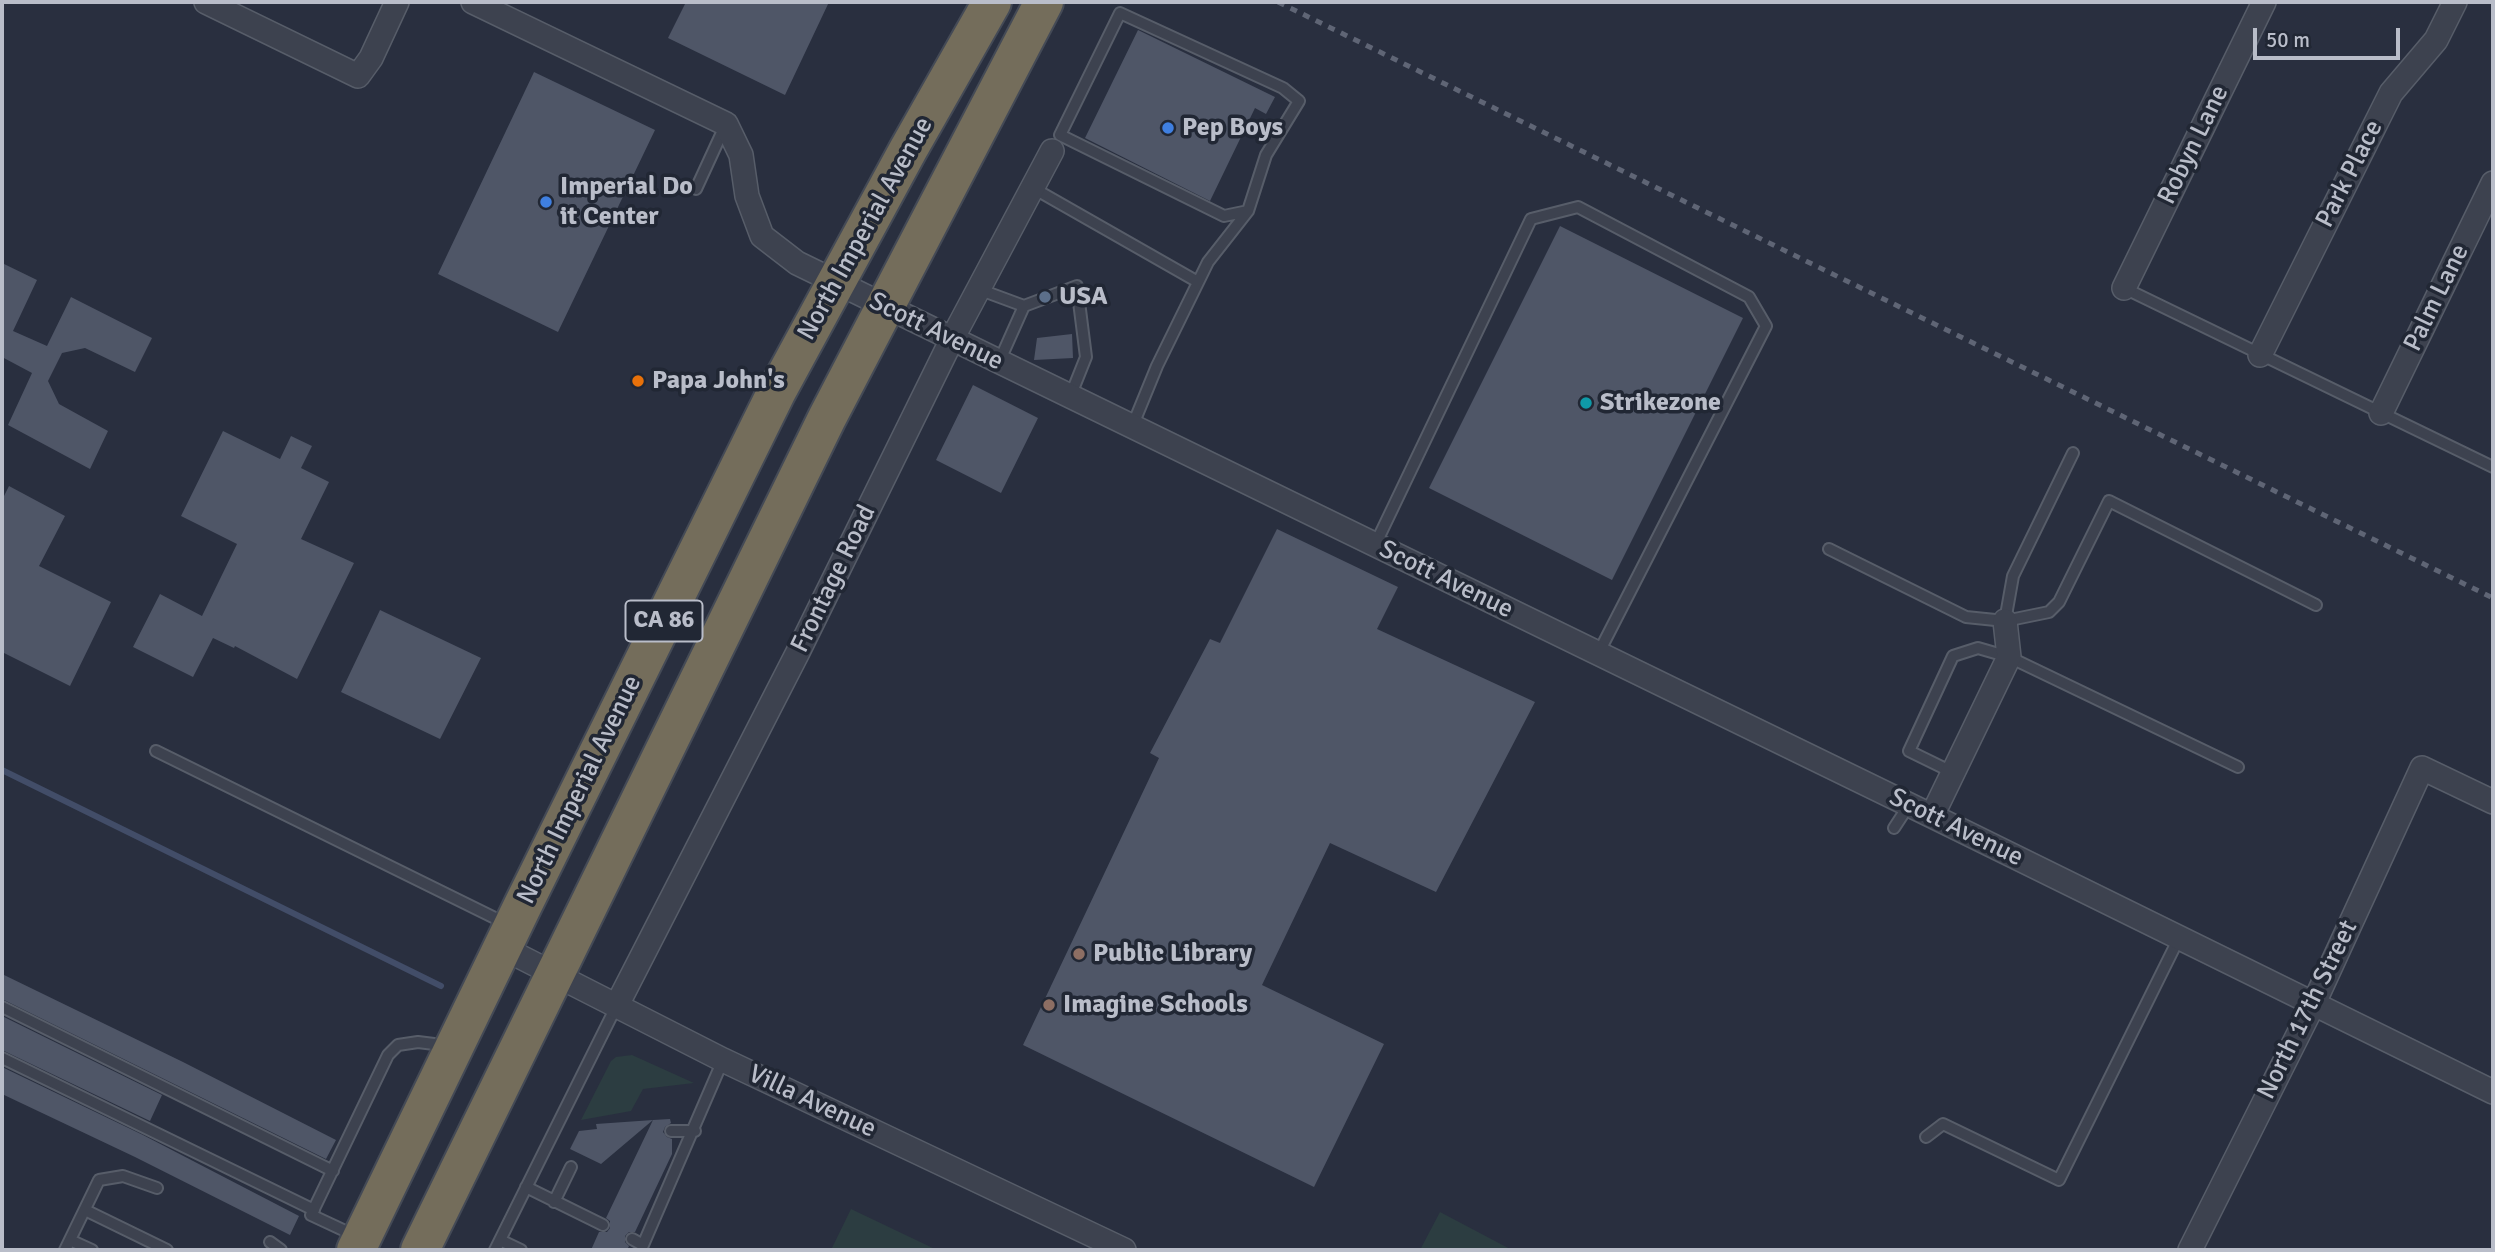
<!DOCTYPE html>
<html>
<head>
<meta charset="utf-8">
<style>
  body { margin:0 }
  #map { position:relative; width:2495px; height:1252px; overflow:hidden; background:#292f3f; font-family:Signika,sans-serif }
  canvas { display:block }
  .frame { position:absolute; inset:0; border:4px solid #b9bdc9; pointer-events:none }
  .scale { position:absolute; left:2253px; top:28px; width:147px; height:32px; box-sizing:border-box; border:4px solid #b9bdc9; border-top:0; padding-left:9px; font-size:21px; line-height:24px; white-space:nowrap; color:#b9bdc9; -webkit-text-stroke:5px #212734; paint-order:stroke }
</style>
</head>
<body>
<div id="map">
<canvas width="2495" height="1252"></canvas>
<div class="frame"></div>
<div class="scale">50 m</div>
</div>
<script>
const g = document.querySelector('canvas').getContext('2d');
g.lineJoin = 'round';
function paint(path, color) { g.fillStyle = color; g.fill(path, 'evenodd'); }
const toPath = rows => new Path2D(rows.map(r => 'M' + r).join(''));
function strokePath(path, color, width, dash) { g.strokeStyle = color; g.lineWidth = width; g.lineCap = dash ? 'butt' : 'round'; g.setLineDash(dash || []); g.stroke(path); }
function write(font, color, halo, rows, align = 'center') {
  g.font = font + ' Signika,sans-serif'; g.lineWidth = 7; g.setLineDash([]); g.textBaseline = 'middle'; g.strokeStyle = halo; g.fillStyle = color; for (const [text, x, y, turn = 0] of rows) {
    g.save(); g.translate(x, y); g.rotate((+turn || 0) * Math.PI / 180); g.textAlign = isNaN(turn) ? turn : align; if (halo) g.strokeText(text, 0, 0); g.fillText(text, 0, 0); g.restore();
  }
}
const green = toPath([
  [632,1055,694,1083,643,1089,631,1111,581,1120,611,1061,616,1057],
  [851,1209,937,1250,831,1250],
  [1440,1212,1512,1250,1420,1250]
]);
const stream = toPath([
  [2,770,441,986]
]);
const building = toPath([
  [686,2,829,2,785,95,668,38],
  [1138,30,1275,97,1266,114,1255,108,1210,201,1085,138],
  [534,72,655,130,558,332,438,274],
  [1560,226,1743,318,1612,580,1429,488],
  [2,263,37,280,13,331,47,346,71,297,152,338,135,372,85,348,62,353,48,381,59,404,108,431,90,469,8,425,32,373,2,357],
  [1072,334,1073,358,1034,360,1037,338],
  [973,385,1038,418,1001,493,936,460],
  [223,431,280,459,291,436,312,446,301,468,329,482,301,539,354,563,297,679,235,646,234,648,213,638,193,677,133,647,160,594,202,616,237,544,181,516],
  [9,486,65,516,39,566,111,602,70,686,2,652,2,500],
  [1277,529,1398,587,1377,629,1535,702,1436,892,1330,843,1262,985,1384,1044,1314,1187,1023,1045,1159,758,1150,753,1210,639,1220,643],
  [380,610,481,658,440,739,341,692],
  [2,974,183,1062,336,1140,326,1159,2,999],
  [2,1016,162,1095,150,1121,2,1050],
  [2,1067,143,1135,299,1216,290,1235,135,1157,2,1094],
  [670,1119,671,1123,665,1127,663,1132,667,1137,672,1139,672,1154,635,1232,629,1232,625,1236,625,1242,629,1246,627,1250,591,1250,599,1232,607,1232,610,1228,610,1221,606,1218,653,1120],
  [653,1120,601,1164,570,1149,579,1131,597,1129,596,1124]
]);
const lane = toPath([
  [1033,188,1198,282],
  [696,189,725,126],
  [2124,288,2493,467],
  [978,289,1024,306],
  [999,362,1024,306,1077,286,1086,357,1070,397],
  [1132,427,1157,366,1208,262,1248,211,1266,155,1299,101,1283,88,1120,13,1060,135,1224,216,1248,211],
  [1375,545,1531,219,1578,207,1749,297,1766,326,1598,654],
  [1829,549,1966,617,2005,621,2049,612,2059,602,2109,501,2316,605],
  [2005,621,2013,576,2073,453],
  [156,751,507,924],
  [1954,773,1909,751,1953,656,1978,648,2009,657,2238,767],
  [1894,828,1909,805],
  [2,1007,333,1171],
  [2,1058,314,1210],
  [671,1131,695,1131],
  [1926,1137,1943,1124,2059,1180,2179,938],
  [526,1187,603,1225],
  [554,1202,571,1167],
  [85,1210,167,1250],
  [356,1236,311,1215,388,1055,398,1045,418,1042,434,1044,447,1051],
  [632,1239,643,1245,723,1060],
  [70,1240,92,1250],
  [500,1240,521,1250],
  [270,1242,281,1250],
  [65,1250,99,1180,123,1176,157,1188],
  [495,1250,616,1007]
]);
const street = toPath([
  [206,2,358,76,371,58,397,2],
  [473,2,726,124,741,155,747,196,762,236,797,263,1932,816,2493,1092],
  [2124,288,2264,2],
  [2260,355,2391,93,2436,40,2455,2],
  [2381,413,2493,183],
  [1932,816,2009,657,2005,621],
  [503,948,723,1060,1124,1250],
  [616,1007,798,652,952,339,1052,151],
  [2190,1250,2314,1003,2422,768,2493,802]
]);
const highway = toPath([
  [356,1250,523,905,776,393,908,150,992,2],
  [420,1250,827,418,1044,2]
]);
const rail = toPath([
  [1278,2,2493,598]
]);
const markers = [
  [1168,128,7,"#3f7fe0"],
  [546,202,7,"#3f7fe0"],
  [1045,297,7,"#5c6f8a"],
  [638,381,7,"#e8710a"],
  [1586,403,7,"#0f9aa8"],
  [1079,954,7,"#8d6e63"],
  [1049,1005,7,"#8d6e63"]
];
const shields = [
  [664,621,77]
];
const shieldNames = [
  ["CA 86",664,621]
];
const poiNames = [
  ["Pep Boys",1182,128],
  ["Imperial Do",560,187],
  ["it Center",560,217],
  ["USA",1059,297],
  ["Papa John's",652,381],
  ["Strikezone",1600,403],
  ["Public Library",1093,954],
  ["Imagine Schools",1063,1005]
];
const streetNames = [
  ["Robyn Lane",2194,145,-64],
  ["Park Place",2350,174,-63],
  ["North Imperial Avenue",866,229,-61],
  ["Palm Lane",2437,298,-64],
  ["Scott Avenue",936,332,26],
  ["Frontage Road",834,579,-64],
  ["Scott Avenue",1446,580,26],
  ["North Imperial Avenue",580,790,-64],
  ["Scott Avenue",1956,828,26],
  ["North 17th Street",2308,1010,-64],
  ["Villa Avenue",812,1102,25]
];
paint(green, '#2c3d41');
strokePath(stream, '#424d68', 6);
paint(building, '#4f5667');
strokePath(lane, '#575d69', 14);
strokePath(street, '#575d69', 26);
strokePath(highway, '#444a56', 42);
strokePath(lane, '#3d424f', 10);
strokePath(street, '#3d424f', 23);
strokePath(highway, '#746d5b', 38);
strokePath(rail, '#5f6575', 5, [7, 7]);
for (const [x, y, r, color] of markers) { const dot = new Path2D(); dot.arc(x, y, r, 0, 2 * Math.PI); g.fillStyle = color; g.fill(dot); strokePath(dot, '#212734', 2.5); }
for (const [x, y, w] of shields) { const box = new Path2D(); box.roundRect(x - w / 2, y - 20.5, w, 41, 5); g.fillStyle = '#212734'; g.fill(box); strokePath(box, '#b9bdc9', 2); }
write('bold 24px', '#b9bdc9', null, shieldNames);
write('bold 26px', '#b9bdc9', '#212734', poiNames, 'left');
write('26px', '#b9bdc9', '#212734', streetNames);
</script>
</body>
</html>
